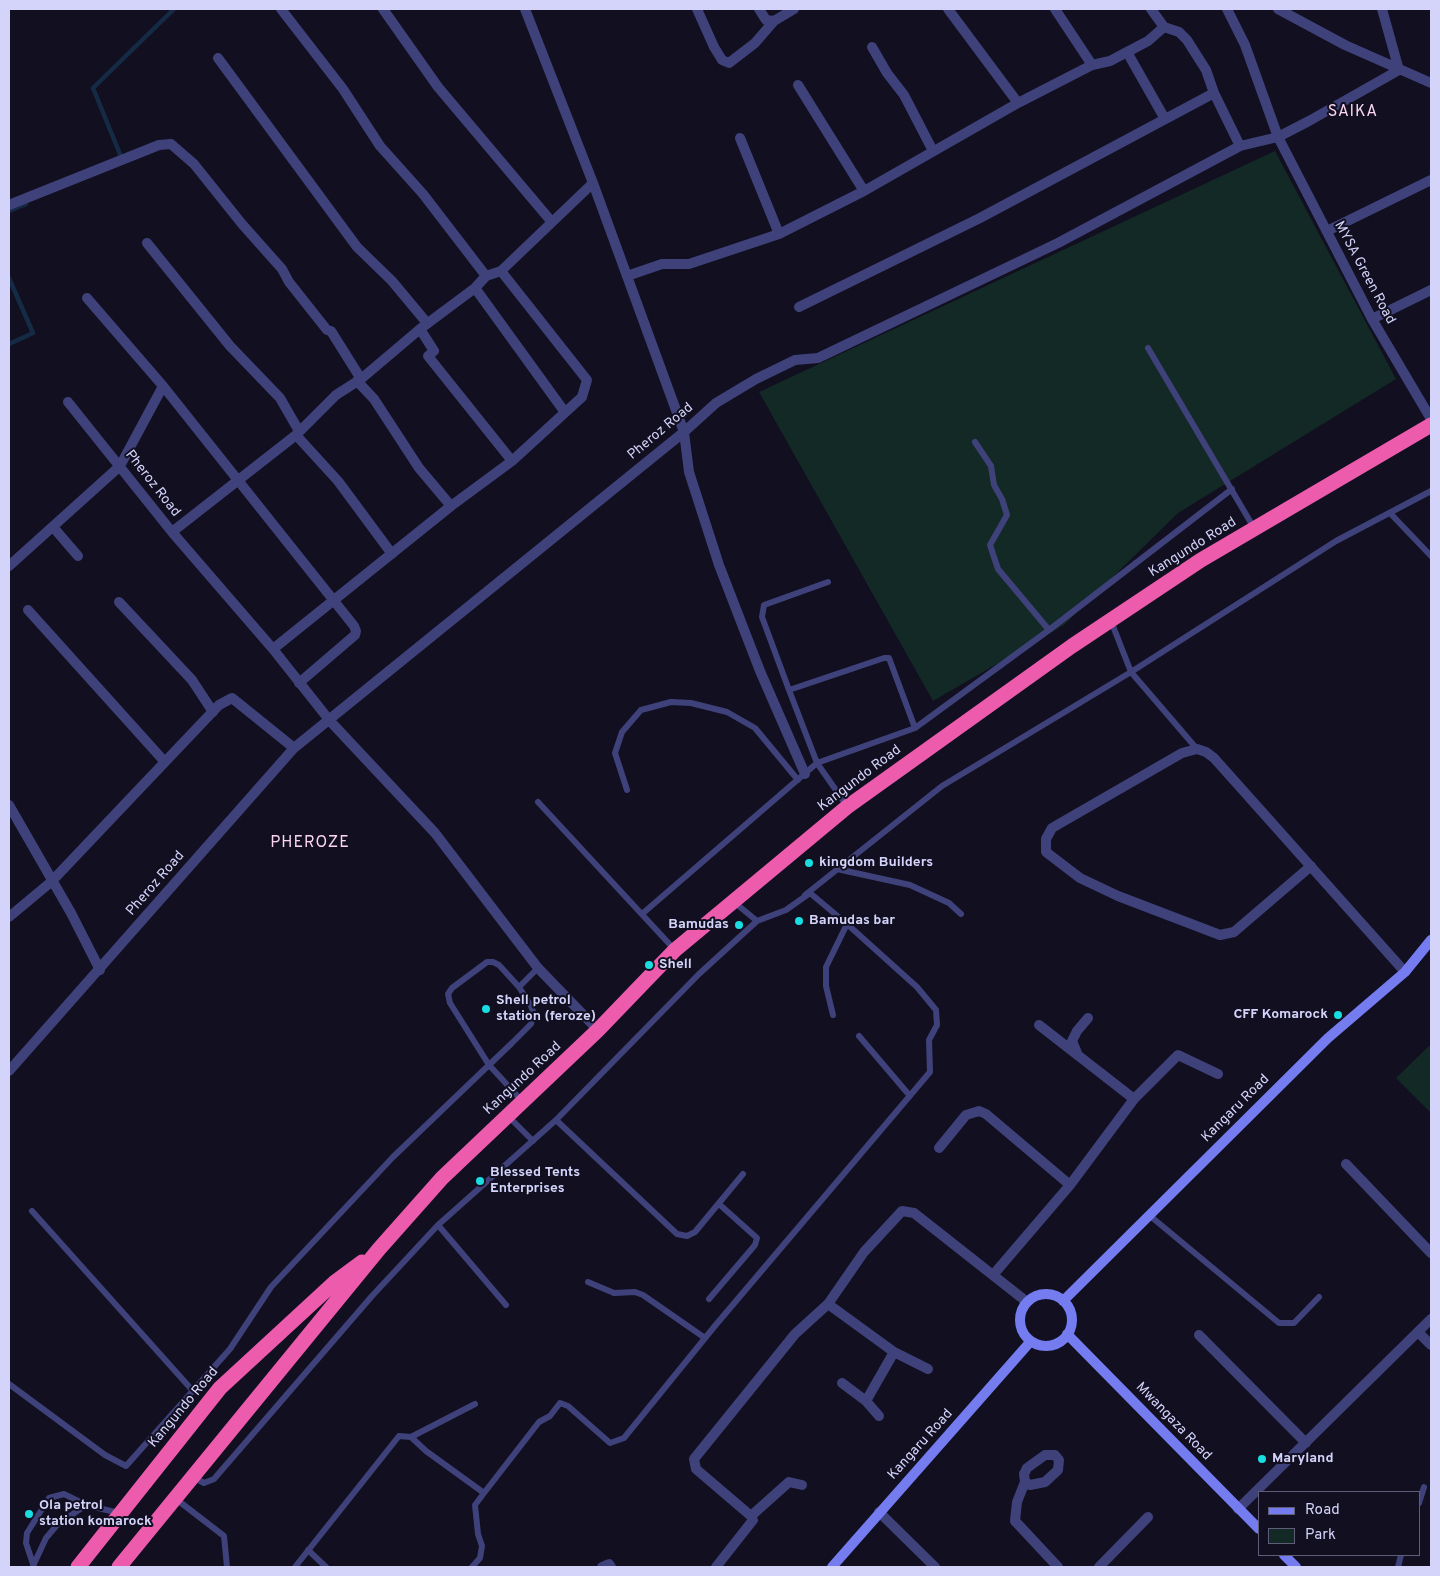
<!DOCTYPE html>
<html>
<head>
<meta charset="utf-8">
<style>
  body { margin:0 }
  #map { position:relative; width:1440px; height:1576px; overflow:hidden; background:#110f20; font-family:Overpass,sans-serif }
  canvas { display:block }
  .frame { position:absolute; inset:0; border:10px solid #d4d3fa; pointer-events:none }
  .legend { position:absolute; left:1258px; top:1491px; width:162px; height:65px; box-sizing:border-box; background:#110f20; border:1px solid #5f5d77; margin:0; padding:6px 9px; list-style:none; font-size:15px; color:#d4d3fa }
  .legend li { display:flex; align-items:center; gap:10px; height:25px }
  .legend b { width:25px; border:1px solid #5f5d77 }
</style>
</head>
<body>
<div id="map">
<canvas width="1440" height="1576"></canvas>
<div class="frame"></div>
<ul class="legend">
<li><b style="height:6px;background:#747cf0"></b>Road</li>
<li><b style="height:14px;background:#132926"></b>Park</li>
</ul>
</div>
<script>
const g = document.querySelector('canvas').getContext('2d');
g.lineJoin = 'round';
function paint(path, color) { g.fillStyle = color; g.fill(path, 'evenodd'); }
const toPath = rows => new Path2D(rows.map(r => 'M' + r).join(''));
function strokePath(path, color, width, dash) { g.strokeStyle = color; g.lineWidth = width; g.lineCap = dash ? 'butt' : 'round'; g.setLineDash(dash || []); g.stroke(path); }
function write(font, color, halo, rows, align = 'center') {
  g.font = font + ' Overpass,sans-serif'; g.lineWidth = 4; g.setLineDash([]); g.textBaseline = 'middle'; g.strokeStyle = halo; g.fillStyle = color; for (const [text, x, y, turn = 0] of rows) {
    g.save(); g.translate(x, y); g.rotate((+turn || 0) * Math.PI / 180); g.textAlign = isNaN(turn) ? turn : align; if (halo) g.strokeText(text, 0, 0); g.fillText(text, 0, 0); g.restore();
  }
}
const green = toPath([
  [1275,151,1396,379,1178,513,1064,625,933,701,759,392],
  [1429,1046,1431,1047,1431,1113,1396,1078]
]);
const stream = toPath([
  [122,159,93,88,174,9],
  [9,211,26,204],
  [9,278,33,333,9,344]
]);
const lane = toPath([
  [1148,348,1254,528],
  [975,442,991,466,994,485,1002,499,1007,515,990,545,998,569,1049,630],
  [1390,513,1431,556],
  [1111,621,1131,672,1197,749],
  [789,690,762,617,764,605,828,582],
  [627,790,615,753,622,732,641,710,671,702,691,703,727,712,755,728,798,780],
  [538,802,674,949],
  [847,806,817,763,789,690,884,658,889,658,915,728],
  [837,869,910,885,949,903,961,914],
  [805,895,942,786,1131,672,1336,541,1431,491],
  [642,914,817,763,915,728,1049,630,1232,489],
  [519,987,538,968],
  [833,1015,826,986,826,967,847,924],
  [859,1036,910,1096],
  [508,1116,533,1141],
  [556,1120,677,1234,687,1236,695,1232,743,1174],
  [32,1211,193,1391],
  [1149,1215,1279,1323,1294,1323,1319,1297],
  [438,1225,506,1305],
  [588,1282,614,1293,635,1292,643,1295,705,1338],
  [709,1299,755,1245,757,1238,719,1204],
  [9,1384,105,1455,126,1466,230,1349,271,1287,393,1157,489,1065,512,1043,531,1024,534,1014,531,1006,519,987,499,965,493,962,487,962,452,988,448,994,450,1003,489,1065,523,1102],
  [411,1437,426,1451,484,1493,475,1505,478,1534,482,1546,480,1558,472,1567],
  [193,1477,204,1483,214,1479,372,1296,438,1225,556,1120,699,974,757,921],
  [484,1493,539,1422,550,1416,560,1403,568,1406,610,1443,624,1438,714,1327,930,1072,929,1040,937,1025,936,1010,917,987,847,924,810,893,786,910,757,921,734,902],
  [176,1499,224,1536,227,1567],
  [1419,1503,1424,1487],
  [308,1550,326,1567],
  [33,1566,46,1538,57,1525,86,1505],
  [34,1567,26,1543,27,1533,49,1498,64,1494,86,1505,119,1513],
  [295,1567,399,1436,411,1437,475,1404],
  [1398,1567,1401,1555]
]);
const street = toPath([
  [281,9,343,89,380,146,423,194,486,276],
  [383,9,438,87,551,221],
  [525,9,593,183,684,432,689,472,719,565,760,671,805,774],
  [697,9,714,47,722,60,729,63,755,43,774,21],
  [759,9,766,20,774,21,794,9],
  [948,9,1018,103],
  [1055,9,1092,65],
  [1151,9,1164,27],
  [1227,9,1245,45,1278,137,1372,319,1431,419],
  [1278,9,1345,45,1431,83],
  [872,47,887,73,904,95,933,151],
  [1127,52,1165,119],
  [218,58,357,247,392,281,427,323],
  [798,85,864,191],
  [740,138,779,234],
  [9,205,159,145,171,144,194,164,242,224,282,269,289,282,327,330,331,331,361,379],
  [1327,231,1431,180],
  [147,243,230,346,280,398,299,431],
  [627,276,662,264,689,264,779,234,864,191,1018,103,1092,65,1110,61,1127,52,1148,41,1164,27,1179,32,1187,40,1206,70,1214,93,1240,146],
  [475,288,564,411],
  [87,298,163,386,354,626,356,631,355,635,299,683],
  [799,307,980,218,1214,93],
  [1372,319,1431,290],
  [420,329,434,351,428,356,512,461],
  [357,381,374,399,419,468,451,506],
  [68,402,172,532,273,649,330,721,435,833,538,968,598,1030],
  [296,435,338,481,392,554],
  [53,527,78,556],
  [172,532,296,435,336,395,361,379,420,329,475,288,486,276,501,271,593,183],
  [9,566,120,466,163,386],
  [119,602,192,680,213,712],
  [28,610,164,761],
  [273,649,451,506,512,461,582,397,587,380,501,271],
  [9,805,71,913,100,970],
  [1311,866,1234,932,1220,935,1118,896,1080,878,1046,852,1046,839,1052,828,1182,753,1197,749,1206,752,1214,758,1264,814,1405,972],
  [9,917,51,882,219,705,232,698,294,748],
  [1039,1025,1134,1099],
  [1077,1053,1072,1041,1077,1031,1088,1018],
  [9,1071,294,748,684,432,716,403,756,379,795,360,818,358,1058,243,1240,146,1278,137,1309,121,1399,70,1382,9],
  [939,1148,966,1115,979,1111,986,1114,1070,1185],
  [1346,1164,1431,1253],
  [993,1275,1070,1185,1134,1099,1178,1055,1218,1074],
  [828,1304,894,1352,928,1369],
  [1419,1333,1431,1345],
  [1199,1335,1306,1443],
  [842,1383,866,1401],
  [879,1416,866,1401,894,1352],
  [1025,1482,1030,1485,1045,1482,1058,1470,1059,1460,1055,1455,1045,1455,1027,1468,1024,1474,1025,1482,1017,1502,1015,1521,1058,1567],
  [1238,1509,1431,1319],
  [879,1512,935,1567],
  [751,1516,789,1482,802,1485],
  [602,1567,609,1564,611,1567],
  [716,1567,753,1520,751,1516,696,1469,694,1459,795,1334,828,1304,864,1252,902,1211,914,1213,1027,1302],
  [1099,1567,1148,1517]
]);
const secondary = toPath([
  '1020 1320a26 26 0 1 1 52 0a26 26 0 1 1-52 0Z',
  [1063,1301,1328,1038,1405,972,1431,940],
  [1067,1334,1259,1529],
  [1284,1555,1296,1567],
  [832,1567,1031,1341]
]);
const highway = toPath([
  [78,1567,220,1388,335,1282,362,1262],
  [119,1567,379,1249,442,1178,598,1030,675,950,847,807,1072,646,1201,560,1431,425]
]);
const markers = [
  [809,863,5,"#19dde0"],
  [799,921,5,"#19dde0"],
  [739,925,5,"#19dde0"],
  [649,965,5,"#19dde0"],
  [486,1009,5,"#19dde0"],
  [1338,1015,5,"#19dde0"],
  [480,1181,5,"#19dde0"],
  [1262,1459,5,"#19dde0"],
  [29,1514,5,"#19dde0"]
];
const streetNames = [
  ["MYSA Green Road",1364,273,62],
  ["Pheroz Road",661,432,-40],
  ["Pheroz Road",152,484,52],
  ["Kangundo Road",1193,548,-32],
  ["Kangundo Road",860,779,-37],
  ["Pheroz Road",156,884,-49],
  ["Kangundo Road",523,1079,-43],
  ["Kangaru Road",1236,1109,-45],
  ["Kangundo Road",184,1408,-50],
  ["Mwangaza Road",1173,1422,46],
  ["Kangaru Road",921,1445,-48]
];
const poiNames = [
  ["kingdom Builders",819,863],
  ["Bamudas bar",809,921],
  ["Bamudas",729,925,"right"],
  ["Shell",659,965],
  ["Shell petrol",496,1001],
  ["station (feroze)",496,1017],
  ["CFF Komarock",1328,1015,"right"],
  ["Blessed Tents",490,1173],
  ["Enterprises",490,1189],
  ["Maryland",1272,1459],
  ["Ola petrol",39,1506],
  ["station komarock",39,1522]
];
const quarterNames = [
  ["SAIKA",1353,113],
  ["PHEROZE",310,844]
];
paint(green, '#132926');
strokePath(stream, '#152b45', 4.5);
strokePath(lane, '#3f427a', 6);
strokePath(street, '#3f427a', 10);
strokePath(secondary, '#747cf0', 10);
strokePath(highway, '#ed5bad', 15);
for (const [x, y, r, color] of markers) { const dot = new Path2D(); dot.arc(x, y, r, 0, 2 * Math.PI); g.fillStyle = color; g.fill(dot); strokePath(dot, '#110f20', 2); }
write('14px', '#d4d3fa', '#110f20', streetNames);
write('bold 14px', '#d4d3fa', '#110f20', poiNames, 'left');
g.letterSpacing = '1px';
write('16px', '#fad5f0', '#110f20', quarterNames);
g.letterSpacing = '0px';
</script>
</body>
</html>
